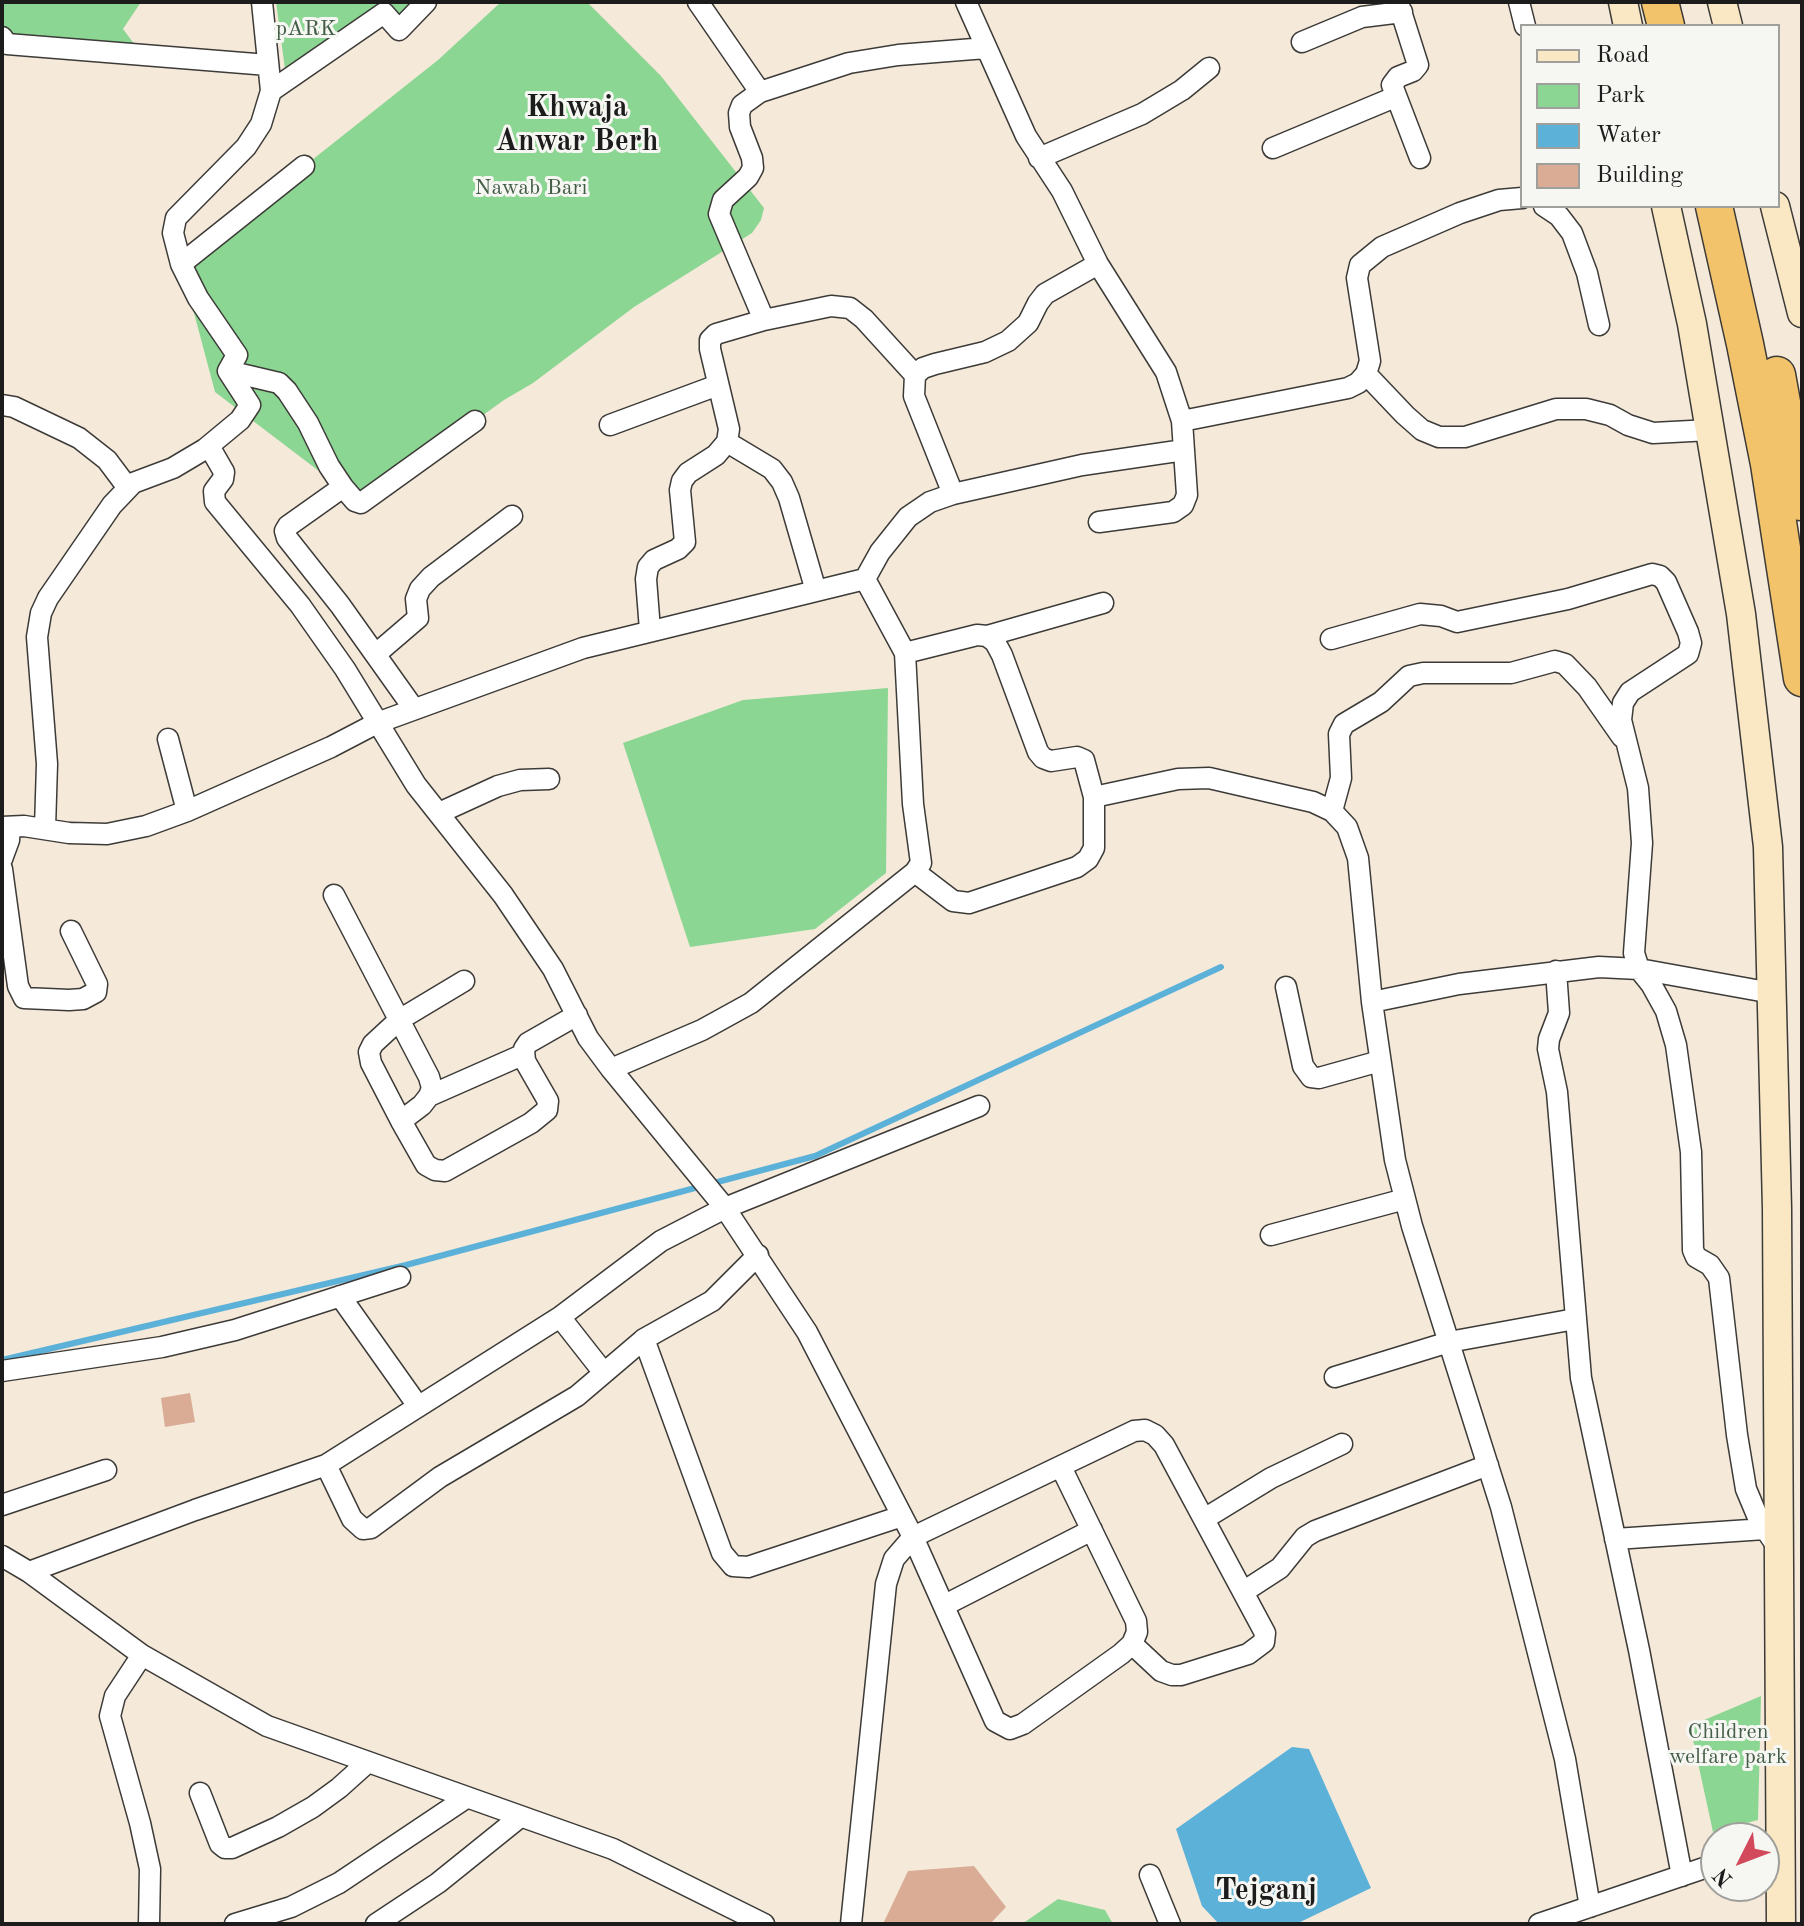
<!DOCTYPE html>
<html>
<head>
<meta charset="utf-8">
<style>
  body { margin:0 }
  #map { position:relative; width:1804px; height:1926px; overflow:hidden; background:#f5e9da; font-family:"Old Standard TT",serif }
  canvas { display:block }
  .frame { position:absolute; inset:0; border:4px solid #1c1c1c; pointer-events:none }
  .legend { position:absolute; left:1520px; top:24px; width:260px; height:184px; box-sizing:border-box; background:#f6f6f2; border:2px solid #9f9f9c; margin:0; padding:10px 14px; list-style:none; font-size:24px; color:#1c1c1c }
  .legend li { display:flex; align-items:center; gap:16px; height:40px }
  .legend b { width:40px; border:2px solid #9f9f9c }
  .north { position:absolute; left:1700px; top:1822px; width:80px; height:80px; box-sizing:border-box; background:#f6f6f2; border:2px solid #9f9f9c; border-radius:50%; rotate:228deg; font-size:22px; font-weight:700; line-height:32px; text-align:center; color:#1c1c1c }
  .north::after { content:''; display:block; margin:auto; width:28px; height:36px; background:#d1495b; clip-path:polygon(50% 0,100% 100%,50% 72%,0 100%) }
</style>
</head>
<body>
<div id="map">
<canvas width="1804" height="1926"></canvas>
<div class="frame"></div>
<ul class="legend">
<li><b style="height:10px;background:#fae7c3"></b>Road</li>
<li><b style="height:22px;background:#8cd693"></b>Park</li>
<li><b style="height:22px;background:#5cb1d8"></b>Water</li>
<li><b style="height:22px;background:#daac95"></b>Building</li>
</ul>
<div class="north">N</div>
</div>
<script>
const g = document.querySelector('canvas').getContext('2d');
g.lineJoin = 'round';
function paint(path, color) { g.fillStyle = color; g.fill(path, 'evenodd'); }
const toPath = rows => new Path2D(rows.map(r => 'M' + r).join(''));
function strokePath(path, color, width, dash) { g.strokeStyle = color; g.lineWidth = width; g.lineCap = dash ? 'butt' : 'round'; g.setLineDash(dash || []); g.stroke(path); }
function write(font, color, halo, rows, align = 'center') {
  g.font = font + ' "Old Standard TT",serif'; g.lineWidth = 6; g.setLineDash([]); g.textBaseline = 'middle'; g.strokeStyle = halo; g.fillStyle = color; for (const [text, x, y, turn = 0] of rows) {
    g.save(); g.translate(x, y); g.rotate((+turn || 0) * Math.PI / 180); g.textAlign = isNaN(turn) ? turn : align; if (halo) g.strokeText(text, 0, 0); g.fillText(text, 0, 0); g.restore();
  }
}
const green = toPath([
  [2,2,141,2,123,29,135,45,12,37,2,24],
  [276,2,427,2,285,69],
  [501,2,587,2,661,76,764,208,761,220,752,233,634,307,533,383,504,400,361,503,215,392,181,264,438,60],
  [888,688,886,873,815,929,690,947,623,743,743,700],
  [1761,1696,1758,1820,1713,1832,1690,1726],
  [1058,1899,1105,1910,1113,1924,1022,1924]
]);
const water = toPath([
  [1292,1747,1309,1749,1371,1888,1296,1924,1219,1924,1202,1906,1176,1829]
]);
const stream = toPath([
  [2,1360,406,1265,815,1156,1221,967]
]);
const building = toPath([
  [190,1393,195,1422,165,1427,161,1398],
  [974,1866,1006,1907,990,1924,883,1924,908,1871]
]);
const street = toPath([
  [698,2,760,92],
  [966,2,1026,136,1062,191,1098,264,1166,372,1182,421],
  [1398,2,1418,65,1413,71,1398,77,1392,85,1420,158],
  [1519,2,1525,26],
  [2,37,7,44,268,65],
  [1302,42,1362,17,1402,12],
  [271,91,384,13,399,30,426,2],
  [1273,148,1395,97],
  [1039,158,1142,114,1182,90,1209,68],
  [1544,206,1559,216,1572,233,1587,273,1599,325],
  [181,264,304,166],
  [764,320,719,214,723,200,748,177,753,168,752,158,740,127,739,113,742,105,760,92,849,63,898,55,986,48],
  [228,371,279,383,287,391,308,423,329,466,343,487,355,501,361,503,475,421],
  [1366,374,1405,415,1422,430,1439,437,1465,437,1556,409,1586,409,1610,415,1628,425,1653,433,1710,430],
  [2,405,14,407,79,438,107,460,128,488],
  [610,425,718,385],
  [727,442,772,469,782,482,789,498,816,591],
  [209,446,224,472,223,479,214,491,215,502,300,605,345,669,416,785,503,895,553,969,588,1038,611,1069,725,1208,807,1332,913,1537,995,1721,1010,1729,1023,1724,1121,1654,1132,1644,1137,1632,1136,1621,1061,1467],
  [343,487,288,526,285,531,287,538,340,605,414,709],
  [953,494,914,396,915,375,923,368,935,364,985,352,1008,341,1028,323,1038,303,1045,294,1098,264],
  [1099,522,1173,512,1183,505,1187,495,1182,421,1348,388,1358,383,1366,374,1370,361,1357,278,1360,265,1382,247,1460,213,1499,200,1522,198],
  [650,630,646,579,648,567,654,560,678,549,685,542,680,490,682,481,688,473,716,455,727,442,729,429,710,349,710,340,716,334,764,320,831,306,850,308,864,319,915,375],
  [987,636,1103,603],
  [1331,639,1420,614,1441,616,1457,622,1568,599,1652,574,1660,576,1666,582,1688,632,1691,643,1688,654,1630,692,1623,703,1621,720,1638,788,1642,843,1634,953,1639,969,1651,984,1666,1011,1676,1045,1691,1152,1693,1250,1696,1257,1710,1265,1719,1278,1737,1435,1746,1489,1759,1520,1779,1549],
  [905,653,977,635,987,636,995,642,1002,655,1038,752,1043,758,1051,761,1077,757,1084,760,1094,797,1094,848,1088,859,1077,867,969,903,953,901,915,872],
  [376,654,418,618,416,599,420,589,431,577,512,516],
  [168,739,187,811],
  [1094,797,1178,779,1209,778,1313,802,1332,811,1347,827,1358,858,1372,1002,1395,1160,1412,1226,1501,1507,1565,1759,1590,1907],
  [1332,811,1341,778,1339,734,1344,724,1381,702,1409,676,1423,673,1511,673,1555,661,1565,664,1587,687,1622,737],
  [439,813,498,786,520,780,549,779],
  [2,827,24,826,69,833,107,834,146,826,187,811,331,747,377,723,583,648,865,579,880,552,908,517,930,502,953,494,1082,465,1184,450],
  [45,828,47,764,37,637,41,613,48,598,112,505,133,483,173,468,205,449,240,420,250,405,228,371,237,355,198,298,181,264,173,233,176,218,246,147,261,124,271,91,262,2],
  [2,859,9,840,10,827],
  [2,869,18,986,24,998,69,1000,83,999,96,992,97,984,71,931],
  [334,895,429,1077,432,1088,429,1096,422,1105,401,1121],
  [1556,971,1559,1013,1549,1039,1548,1049,1557,1092,1581,1378,1639,1650,1682,1876],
  [464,981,399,1020,373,1044,369,1052,371,1063,401,1121,426,1165,435,1170,445,1171,531,1123,547,1110,548,1101,525,1061,524,1049,528,1043,577,1015],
  [1286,987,1303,1066,1311,1077,1319,1078,1380,1061],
  [1372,1002,1459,984,1599,967,1639,969,1772,993],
  [611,1069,702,1030,751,1003,915,872,921,863,913,804,905,653,865,579],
  [429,1096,522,1055],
  [1271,1235,1405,1199],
  [340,1296,418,1406],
  [560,1317,604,1373],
  [644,1339,722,1553,733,1566,748,1567,902,1516],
  [2,1371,162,1347,235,1330,400,1277],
  [1335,1377,1449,1342,1575,1319],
  [326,1465,352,1519,363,1529,371,1528,440,1477,577,1396,644,1339,712,1301,758,1255],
  [2,1505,106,1470],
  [1204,1519,1271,1478,1342,1444],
  [1615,1539,1765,1529],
  [2,1556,29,1572,142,1655,267,1726,613,1849,764,1924],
  [29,1572,195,1510,326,1465,560,1317,661,1241,725,1208,979,1106],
  [1243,1592,1280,1568,1305,1537,1315,1531,1488,1465],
  [945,1605,1092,1530],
  [142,1655,115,1696,110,1716,140,1823,150,1869,149,1924],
  [200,1793,220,1844,225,1848,232,1848,278,1827,313,1807,339,1788,368,1762],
  [1150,1875,1170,1924],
  [235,1924,291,1907,339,1883,466,1798],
  [376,1924,438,1883,520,1817],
  [851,1924,886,1584,894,1559,913,1537,1134,1431,1145,1430,1155,1435,1164,1445,1265,1633,1264,1642,1248,1654,1181,1675,1172,1675,1161,1671,1132,1644],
  [1539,1924,1716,1864]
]);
const secondary = toPath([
  [1623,2,1628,26],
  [1722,2,1728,26],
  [1666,206,1692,324,1741,614,1768,847,1777,1209,1781,1924],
  [1775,206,1802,313]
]);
const highway = toPath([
  [1660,2,1666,26],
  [1714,206,1745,344,1769,464,1802,678],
  [1777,375,1800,502]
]);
const parkNames = [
  ["pARK",306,29],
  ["Nawab Bari",531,188],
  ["Children",1728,1732],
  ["welfare park",1728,1757]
];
const districtNames = [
  ["Khwaja",577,108],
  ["Anwar Berh",577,142],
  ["Tejganj",1266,1891]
];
paint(green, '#8cd693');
paint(water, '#5cb1d8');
strokePath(stream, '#5cb1d8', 6);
paint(building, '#daac95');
strokePath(street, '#3d3b38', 23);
strokePath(secondary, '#3d3b38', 31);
strokePath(highway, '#3d3b38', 39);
strokePath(street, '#fff', 20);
strokePath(secondary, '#fae7c3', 28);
strokePath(highway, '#f2c36a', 36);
write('22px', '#435d46', '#f6f6f2', parkNames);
write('bold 30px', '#1c1c1c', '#f6f6f2', districtNames);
</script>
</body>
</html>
